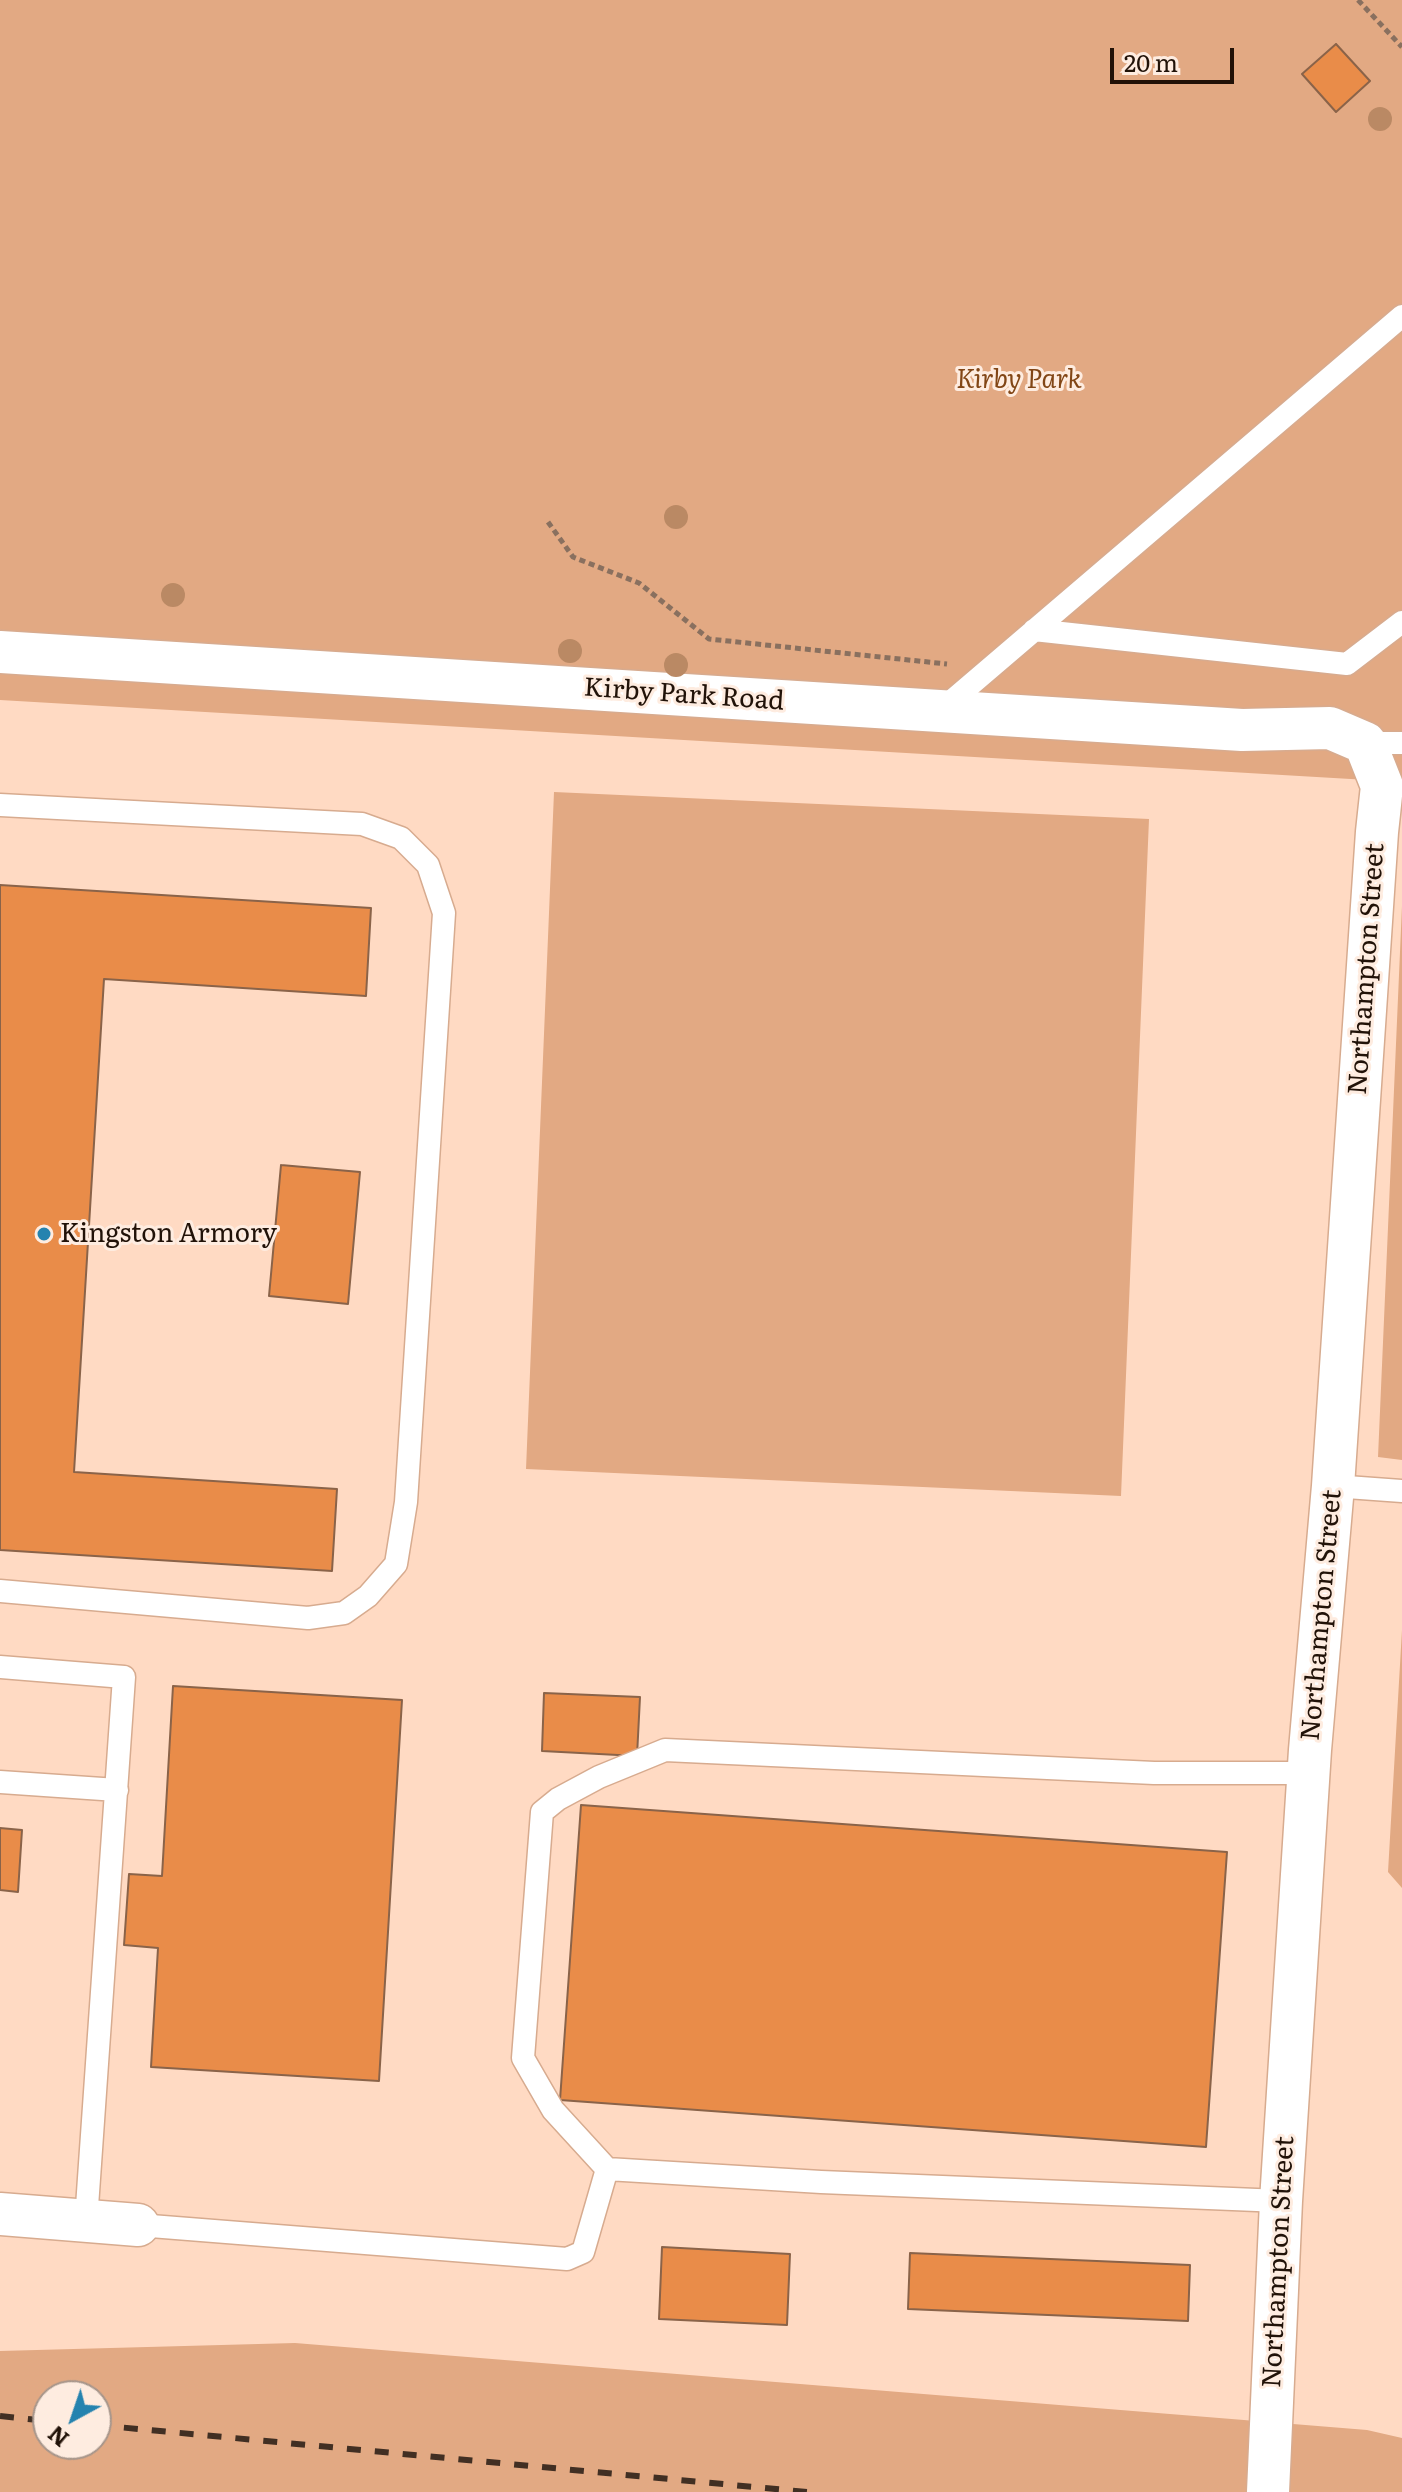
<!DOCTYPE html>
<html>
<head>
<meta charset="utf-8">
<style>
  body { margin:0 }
  #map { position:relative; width:1402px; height:2492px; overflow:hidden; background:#ffdac3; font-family:Literata,serif }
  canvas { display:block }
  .north { position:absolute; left:32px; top:2380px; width:80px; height:80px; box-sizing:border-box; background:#feece0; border:2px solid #a6958a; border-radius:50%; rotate:220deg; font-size:22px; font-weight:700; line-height:32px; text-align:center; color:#211208 }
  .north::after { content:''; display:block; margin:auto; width:28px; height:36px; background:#2583af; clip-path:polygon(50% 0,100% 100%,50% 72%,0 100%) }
  .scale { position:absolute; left:1110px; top:48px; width:124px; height:36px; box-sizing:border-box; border:4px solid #211208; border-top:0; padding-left:10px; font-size:24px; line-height:28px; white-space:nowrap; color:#211208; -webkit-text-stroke:6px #feece0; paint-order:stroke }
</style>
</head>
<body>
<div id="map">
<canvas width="1402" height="2492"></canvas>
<div class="north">N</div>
<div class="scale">20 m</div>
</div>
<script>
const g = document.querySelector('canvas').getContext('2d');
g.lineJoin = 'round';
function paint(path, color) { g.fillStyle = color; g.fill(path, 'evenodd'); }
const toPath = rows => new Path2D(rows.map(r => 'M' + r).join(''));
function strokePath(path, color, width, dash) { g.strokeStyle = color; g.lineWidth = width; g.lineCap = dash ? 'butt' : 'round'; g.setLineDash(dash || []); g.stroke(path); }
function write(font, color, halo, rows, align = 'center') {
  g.font = font + ' Literata,serif'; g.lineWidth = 6; g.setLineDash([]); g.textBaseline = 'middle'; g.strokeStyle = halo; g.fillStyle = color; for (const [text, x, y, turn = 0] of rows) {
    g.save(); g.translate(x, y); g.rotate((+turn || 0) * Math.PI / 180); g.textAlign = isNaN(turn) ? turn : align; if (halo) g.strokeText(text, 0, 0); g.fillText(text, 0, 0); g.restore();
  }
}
const green = toPath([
  [0,0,1402,0,1402,782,0,700],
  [554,792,1149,819,1121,1496,526,1469],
  [1402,906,1402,1460,1378,1457],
  [1402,1630,1402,1888,1388,1872],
  [295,2343,1367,2430,1402,2438,1402,2492,0,2492,0,2351],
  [48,2396,96,2396,96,2444,48,2444]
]);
const building = toPath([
  [1336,44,1370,81,1336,112,1302,74,1336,44],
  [0,885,371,908,366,996,104,979,74,1472,337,1489,332,1571,0,1550,0,885],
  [281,1165,360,1172,348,1304,269,1296,281,1165],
  [173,1686,402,1700,379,2081,151,2067,158,1948,124,1945,129,1874,162,1876,173,1686],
  [544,1693,640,1697,637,1756,542,1751,544,1693],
  [581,1805,1227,1852,1206,2147,560,2100,581,1805],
  [0,1828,22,1830,18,1892,0,1890,0,1828],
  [662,2247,790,2254,787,2325,659,2319,662,2247],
  [910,2253,1190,2265,1188,2321,908,2309,910,2253]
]);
const path = toPath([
  [1358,0,1402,47],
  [548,522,573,557,639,583,709,639,947,664]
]);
const service = toPath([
  [1034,630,1347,664,1402,622],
  [941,710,1402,316],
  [1365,743,1402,743],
  [0,805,362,824,401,838,428,865,444,913,406,1502,396,1564,368,1596,344,1613,308,1618,0,1591],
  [1333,1486,1402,1491],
  [0,1667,124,1677,86,2221],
  [0,1782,117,1790],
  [1281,2201,821,2182,607,2169,553,2110,523,2058,542,1812,558,1799,599,1777,665,1750,1154,1773,1309,1773],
  [138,2225,567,2259,583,2252,607,2169]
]);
const minor = toPath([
  [0,652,1242,730,1330,728,1365,743,1382,786,1377,832,1333,1486,1310,1750,1281,2201,1268,2492],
  [0,2214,138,2225]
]);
const rail = toPath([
  [0,2416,48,2421],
  [96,2425,807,2492]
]);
const trees = [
  [1380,119],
  [676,517],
  [173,595],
  [570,651],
  [676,665]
];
const markers = [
  [44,1234,8,"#2583af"]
];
const parkNames = [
  ["Kirby Park",1019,380]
];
const streetNames = [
  ["Kirby Park Road",684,695,4],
  ["Northampton Street",1367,969,-86],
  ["Northampton Street",1322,1615,-85],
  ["Northampton Street",1279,2262,-87]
];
const poiNames = [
  ["Kingston Armory",60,1234]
];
paint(green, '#e2a983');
paint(building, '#e98c49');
strokePath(building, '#8a6349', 2);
strokePath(service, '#d7ab8f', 25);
strokePath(minor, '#d7ab8f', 45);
strokePath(path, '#89705f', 5, [6, 4]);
strokePath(service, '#fff', 22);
strokePath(minor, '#fff', 42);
strokePath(rail, '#412f23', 6, [14, 14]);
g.fillStyle = '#ba8964';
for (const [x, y] of trees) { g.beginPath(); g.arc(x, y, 12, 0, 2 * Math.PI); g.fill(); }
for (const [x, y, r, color] of markers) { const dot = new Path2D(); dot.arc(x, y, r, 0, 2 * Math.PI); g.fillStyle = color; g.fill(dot); strokePath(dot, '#feece0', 3); }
write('italic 26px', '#824616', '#feece0', parkNames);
write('26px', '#211208', '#feece0', streetNames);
write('26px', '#211208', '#feece0', poiNames, 'left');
</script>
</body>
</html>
